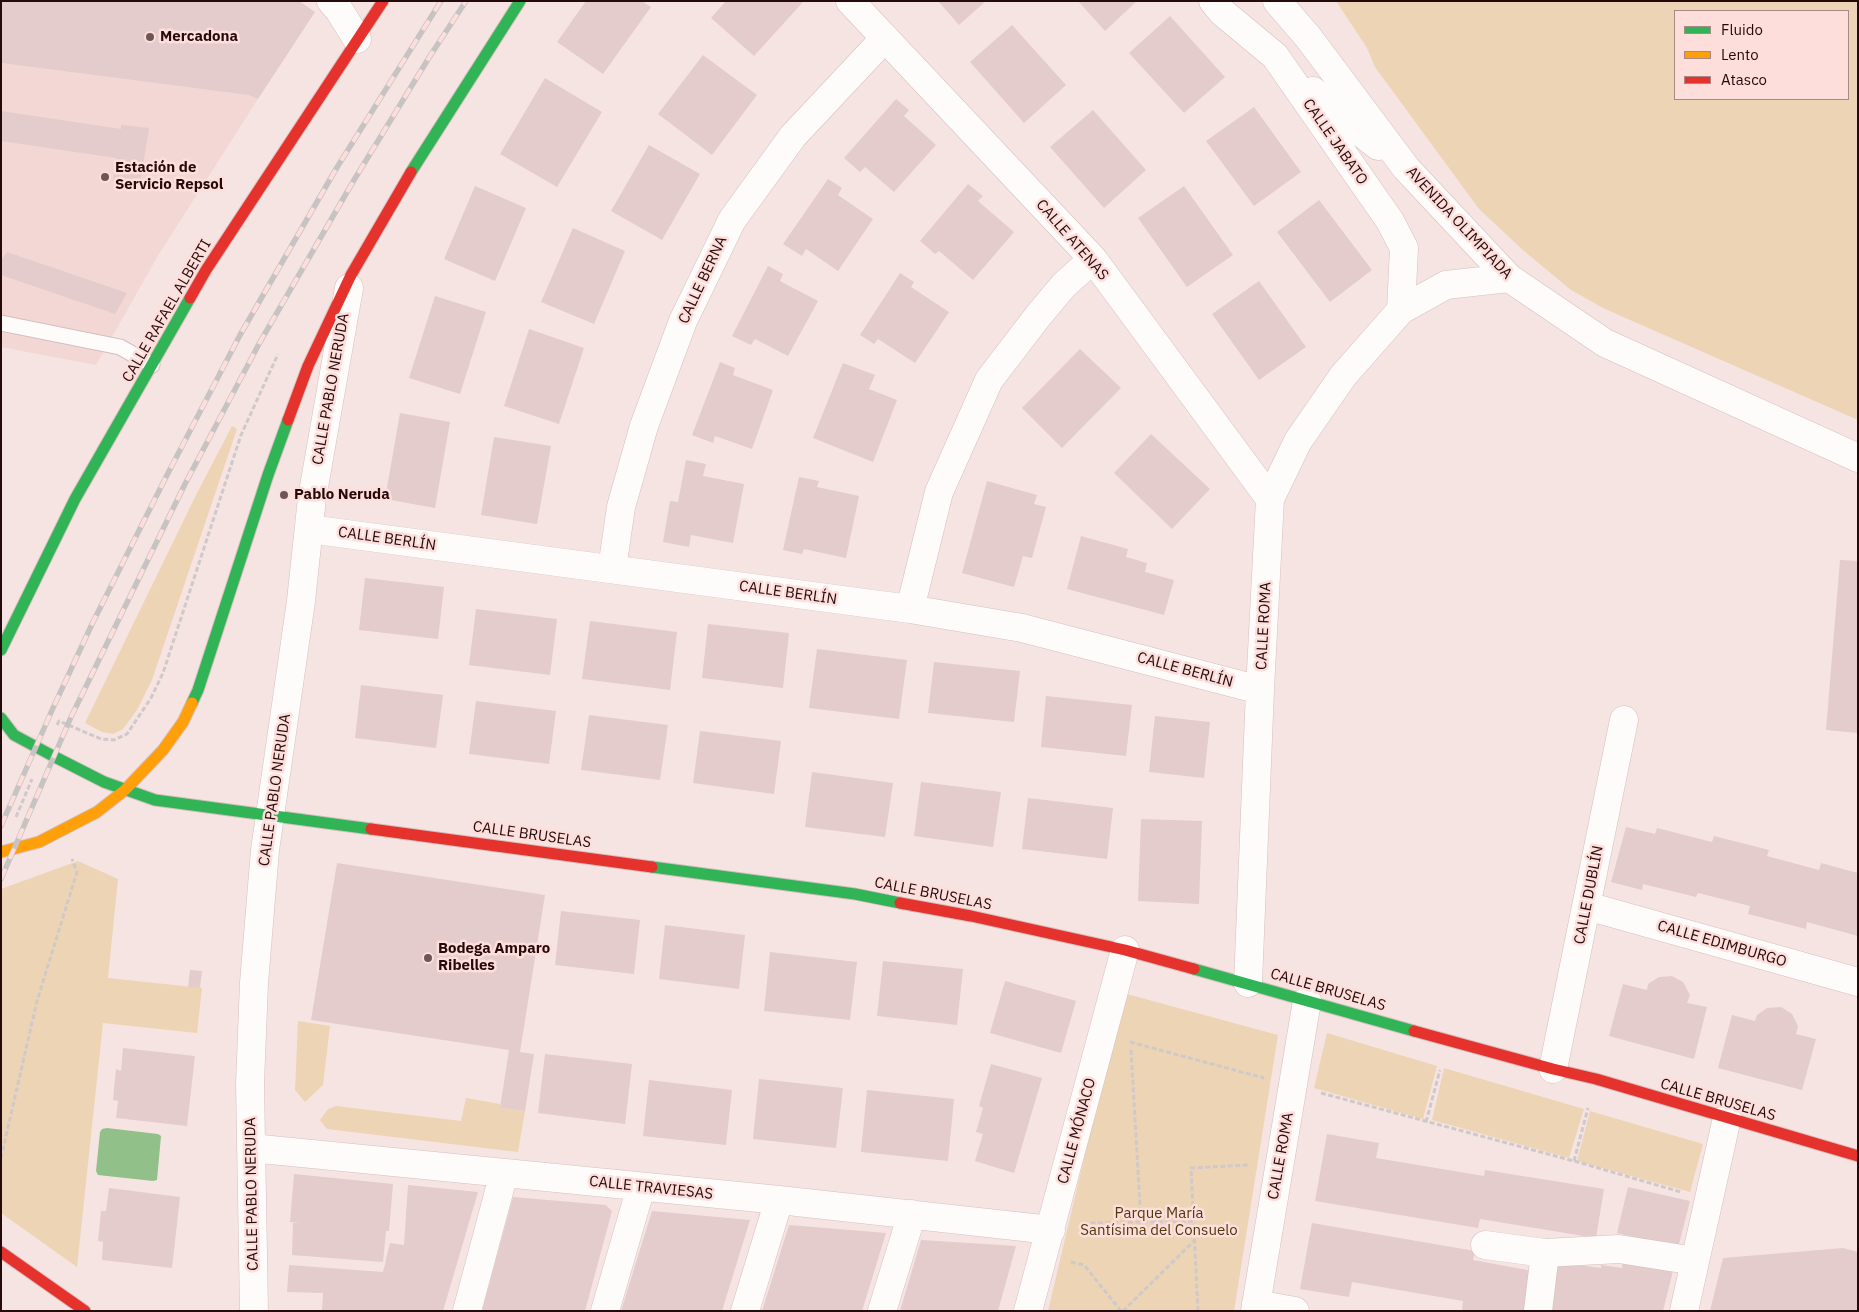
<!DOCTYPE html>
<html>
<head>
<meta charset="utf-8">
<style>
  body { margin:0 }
  #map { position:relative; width:1859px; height:1312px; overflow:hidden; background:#f6e4e3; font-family:"IBM Plex Sans",sans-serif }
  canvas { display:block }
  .frame { position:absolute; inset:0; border:2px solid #240a0a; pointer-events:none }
  .legend { position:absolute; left:1674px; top:10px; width:175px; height:90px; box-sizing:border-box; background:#fededb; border:1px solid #a78987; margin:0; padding:6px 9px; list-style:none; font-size:15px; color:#240a0a }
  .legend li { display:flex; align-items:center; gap:10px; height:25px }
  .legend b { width:25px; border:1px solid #a78987 }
</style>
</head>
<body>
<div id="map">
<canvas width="1859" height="1312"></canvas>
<div class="frame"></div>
<ul class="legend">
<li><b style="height:6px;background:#30b455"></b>Fluido</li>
<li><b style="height:6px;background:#ff9f0a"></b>Lento</li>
<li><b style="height:6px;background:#e5322d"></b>Atasco</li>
</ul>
</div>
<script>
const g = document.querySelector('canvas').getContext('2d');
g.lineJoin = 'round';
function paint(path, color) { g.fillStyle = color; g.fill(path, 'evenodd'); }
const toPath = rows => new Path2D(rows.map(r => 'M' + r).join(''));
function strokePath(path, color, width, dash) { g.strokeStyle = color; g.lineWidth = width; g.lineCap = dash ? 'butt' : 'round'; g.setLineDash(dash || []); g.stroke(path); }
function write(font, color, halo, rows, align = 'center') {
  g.font = font + ' "IBM Plex Sans",sans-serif'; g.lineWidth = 5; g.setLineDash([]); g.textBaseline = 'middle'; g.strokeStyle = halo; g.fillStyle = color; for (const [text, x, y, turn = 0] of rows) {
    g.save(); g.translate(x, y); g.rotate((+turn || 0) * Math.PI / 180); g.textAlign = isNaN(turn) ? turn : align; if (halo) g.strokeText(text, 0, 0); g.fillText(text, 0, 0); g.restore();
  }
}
const built = toPath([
  [1,63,248,95,258,99,159,254,96,365,1,347]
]);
const green = toPath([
  [1336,1,1858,1,1858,420,1605,309,1571,290,1524,251,1479,209,1375,67,1367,48],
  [1848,11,1848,99,1675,99,1675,11],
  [232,426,237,429,152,680,137,710,123,729,113,734,102,732,85,723,195,497],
  [78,861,118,879,108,978,202,988,197,1033,103,1023,77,1267,1,1213,1,889],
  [1123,993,1278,1035,1234,1311,1048,1311],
  [298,1021,330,1026,323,1085,305,1102,295,1090],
  [1327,1033,1437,1066,1423,1119,1314,1088],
  [1444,1068,1584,1109,1569,1158,1432,1120],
  [466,1098,500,1104,500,1108,525,1111,518,1152,327,1129,320,1120,328,1109,336,1106,461,1121],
  [1590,1111,1703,1144,1690,1192,1577,1161]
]);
const water = toPath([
  [107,1128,158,1134,161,1136,157,1180,153,1181,98,1175,96,1171,100,1132,102,1129]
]);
const building = toPath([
  [1,1,299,1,315,12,258,99,248,95,1,63],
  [586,1,642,1,651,7,603,74,557,42],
  [726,1,804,1,754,56,711,18],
  [938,1,986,1,959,25],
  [1078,1,1137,1,1105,31],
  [1170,16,1225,77,1184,113,1129,53],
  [1012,25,1066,85,1024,123,970,62],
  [703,55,757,95,712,155,658,114],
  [545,78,602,112,557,187,500,154],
  [896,99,909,110,904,116,936,145,894,192,865,167,860,172,844,158],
  [1254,107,1301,172,1254,206,1206,141],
  [1093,110,1146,170,1104,208,1050,147],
  [1,111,121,129,121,125,149,128,140,185,113,182,116,158,1,141],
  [649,145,700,174,662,240,611,211],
  [828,179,842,188,838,195,873,219,838,271,806,249,802,256,783,244],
  [968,184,983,196,978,201,1014,232,973,280,939,251,935,254,920,241],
  [475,186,526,208,495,281,444,259],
  [1184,186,1233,255,1187,287,1138,218],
  [1319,200,1372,270,1330,302,1277,232],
  [573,228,625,251,594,324,541,302],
  [7,252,127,293,115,314,1,275,1,260],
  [768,266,783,274,780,281,818,301,788,356,755,339,751,345,732,336],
  [900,273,914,282,911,287,949,312,915,363,878,339,874,344,860,335],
  [1259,281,1306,347,1259,380,1212,314],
  [435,296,486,312,460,394,409,378],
  [529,329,584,348,559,424,504,406],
  [1080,349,1121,388,1062,448,1022,408],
  [720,362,735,368,733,375,773,390,752,449,715,436,713,443,692,435],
  [843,363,875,375,869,389,897,400,873,462,813,438],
  [400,413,450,422,435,508,385,499],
  [1151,434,1210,489,1172,529,1114,473],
  [494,437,551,446,537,524,481,515],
  [686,460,706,464,703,476,744,484,733,543,691,535,689,547,663,542,670,501,678,502],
  [799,477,819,481,817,487,859,496,846,558,804,549,802,554,783,550],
  [987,481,1037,495,1034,504,1046,507,1032,558,1023,556,1014,587,962,573],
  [1081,536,1128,549,1126,557,1147,563,1145,572,1174,580,1164,615,1067,589],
  [1840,560,1858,561,1858,733,1826,730],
  [365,578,444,587,438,639,359,630],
  [476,609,557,619,550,675,469,665],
  [590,621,677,632,670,690,582,679],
  [708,624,789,633,783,688,702,678],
  [817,649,907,660,899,719,809,708],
  [934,662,1020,671,1014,722,928,713],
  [361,685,443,695,436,748,355,738],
  [1046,696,1132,705,1126,756,1041,747],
  [476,701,556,711,549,764,469,754],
  [589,715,668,725,660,780,581,770],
  [1155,716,1210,722,1204,778,1149,772],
  [700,731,781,741,774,794,693,783],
  [812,772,893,783,885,837,805,827],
  [921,782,1001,792,993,847,914,836],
  [1028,798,1113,808,1107,859,1022,849],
  [1141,819,1202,821,1199,904,1138,901],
  [1626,827,1655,834,1657,828,1712,842,1714,836,1769,850,1767,856,1819,870,1821,863,1858,873,1858,936,1807,922,1806,929,1748,914,1750,906,1698,893,1696,897,1643,884,1642,890,1611,882],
  [337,863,545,895,520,1052,534,1054,525,1111,500,1108,509,1050,311,1020],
  [561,911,640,920,634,974,555,965],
  [665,925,745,935,739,989,659,979],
  [770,952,857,962,850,1020,764,1011],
  [883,961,963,969,957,1025,877,1016],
  [190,970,202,971,200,988,188,987],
  [1672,976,1683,982,1690,995,1687,1003,1707,1007,1694,1059,1609,1036,1623,984,1647,990,1648,984,1659,977],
  [1005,981,1076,1001,1061,1053,990,1033],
  [1781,1007,1792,1014,1798,1026,1796,1034,1816,1039,1802,1090,1718,1068,1732,1015,1755,1021,1757,1015,1767,1008],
  [123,1048,195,1056,187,1126,116,1118,118,1101,113,1100,116,1069,121,1071],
  [545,1054,632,1064,625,1124,538,1113],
  [991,1064,1042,1078,1014,1173,975,1161,983,1134,976,1132,983,1108,979,1106],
  [759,1079,843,1088,836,1148,753,1139],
  [649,1080,732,1090,726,1145,643,1136],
  [867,1090,954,1099,948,1161,861,1152],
  [1327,1134,1379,1143,1376,1158,1484,1176,1485,1170,1604,1189,1596,1238,1480,1219,1478,1228,1315,1201],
  [294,1174,393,1184,389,1231,386,1231,383,1262,292,1255,293,1223,300,1223,290,1222],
  [408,1185,478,1192,443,1311,322,1311,323,1293,287,1292,289,1265,383,1272,390,1243,404,1245],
  [1628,1187,1690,1201,1678,1248,1617,1233],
  [109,1188,180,1197,172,1268,102,1260,103,1242,98,1241,101,1211,106,1211],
  [513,1197,606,1205,612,1211,585,1311,482,1311],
  [652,1211,750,1220,722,1311,621,1311],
  [1312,1223,1475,1251,1473,1260,1533,1271,1526,1311,1467,1311,1462,1310,1463,1301,1352,1282,1349,1297,1300,1289],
  [789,1225,886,1233,862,1311,762,1311],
  [921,1240,1016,1246,998,1311,900,1311],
  [1843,1248,1858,1252,1858,1311,1710,1311,1723,1258],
  [1623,1258,1674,1267,1663,1311,1550,1311,1556,1262,1601,1268,1601,1265,1622,1268]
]);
const path = toPath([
  [57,725,59,721,101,739,114,740,127,734,151,698,163,673,241,435,278,354],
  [16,817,32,779],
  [1130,1042,1264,1078],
  [1131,1050,1141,1222],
  [1321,1093,1574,1161,1681,1192],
  [1426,1122,1440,1070],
  [1,1158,37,1001,77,872,72,859],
  [1574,1161,1588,1108],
  [1083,1223,1194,1221],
  [1071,1262,1084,1265,1121,1311],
  [1123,1311,1194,1241],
  [1198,1311,1191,1168,1249,1165]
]);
const lane = toPath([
  [1,323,120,347,152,365]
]);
const street = toPath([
  [331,1,339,10,357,39],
  [850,1,1093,259,1270,499],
  [1213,1,1222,12,1275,56,1390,221,1404,248,1401,310],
  [1277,1,1308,37,1406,168,1509,278,1605,343,1858,458],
  [1313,91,1340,116,1378,146],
  [309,529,910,609,1022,628,1260,690],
  [612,569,621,507,644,426,683,321,732,220,793,136,885,38],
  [910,609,939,492,989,380,1038,316,1064,285,1093,259],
  [1587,906,1858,982],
  [1248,983,1260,690,1270,499,1298,441,1343,376,1401,310,1446,285,1509,278],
  [1553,1069,1624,720],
  [251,1148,779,1200,1051,1230],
  [1485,1245,1545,1253,1619,1249,1695,1261],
  [1256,1304,1295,1311],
  [254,1311,250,1084,254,983,265,850,301,601,312,498,349,288],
  [467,1311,504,1173],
  [605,1311,641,1187],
  [745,1311,779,1200],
  [882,1311,912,1214],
  [1028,1311,1125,950],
  [1255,1311,1307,1001],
  [1538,1311,1545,1253],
  [1684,1311,1727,1118]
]);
const fast = toPath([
  [411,172,520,1],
  [1,650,75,499,190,298],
  [192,703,198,690,268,475,288,420],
  [1,718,14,735,53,756,104,782,155,800,371,829],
  [652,867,855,894,900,903],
  [1194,969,1414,1031]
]);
const slow = toPath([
  [1,852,39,842,97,812,125,790,163,750,183,722,192,703]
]);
const jam = toPath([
  [190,298,206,270,383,1],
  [288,420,308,366,351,275,411,172],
  [371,829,652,867],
  [900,903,971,916,1125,950,1194,969],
  [1414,1031,1553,1069,1596,1079,1858,1156],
  [1,1252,85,1311]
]);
const rail = toPath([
  [1,826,53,708,93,622,166,477,240,335,336,169,441,1],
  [1,879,71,717,185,484,260,342,354,180,430,56,466,1]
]);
const markers = [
  [150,37,5,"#6e5656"],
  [105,177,5,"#6e5656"],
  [284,495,5,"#6e5656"],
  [428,958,5,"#6e5656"]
];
const poiNames = [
  ["Mercadona",160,37],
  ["Estación de",115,168],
  ["Servicio Repsol",115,185],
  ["Pablo Neruda",294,495],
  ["Bodega Amparo",438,949],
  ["Ribelles",438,966]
];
const streetNames = [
  ["CALLE JABATO",1335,142,55],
  ["AVENIDA OLIMPIADA",1459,223,47],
  ["CALLE ATENAS",1072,240,49],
  ["CALLE BERNA",703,280,-65],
  ["CALLE RAFAEL ALBERTI",167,311,-60],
  ["CALLE PABLO NERUDA",331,389,-80],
  ["CALLE BERLÍN",387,539,8],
  ["CALLE BERLÍN",788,593,8],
  ["CALLE ROMA",1264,626,-87],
  ["CALLE BERLÍN",1185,670,15],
  ["CALLE PABLO NERUDA",275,790,-82],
  ["CALLE BRUSELAS",532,835,8],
  ["CALLE BRUSELAS",933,894,11],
  ["CALLE DUBLÍN",1589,895,-79],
  ["CALLE EDIMBURGO",1722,944,16],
  ["CALLE BRUSELAS",1328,990,16],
  ["CALLE BRUSELAS",1718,1100,16],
  ["CALLE MÓNACO",1077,1131,-75],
  ["CALLE ROMA",1281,1156,-80],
  ["CALLE TRAVIESAS",651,1188,6],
  ["CALLE PABLO NERUDA",252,1194,-91]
];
const parkNames = [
  ["Parque María",1159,1214],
  ["Santísima del Consuelo",1159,1231]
];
paint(built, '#f2d7d5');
paint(green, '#edd4b4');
paint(water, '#92c089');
paint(building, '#e3cccb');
strokePath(lane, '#d5bfbe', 17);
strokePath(street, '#d5bfbe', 29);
strokePath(fast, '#d5bfbe', 13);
strokePath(slow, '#d5bfbe', 13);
strokePath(jam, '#d5bfbe', 13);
strokePath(path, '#d0c9c9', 3, [5, 2.5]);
strokePath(lane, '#fefbfb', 15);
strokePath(street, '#fefbfb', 28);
strokePath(fast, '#30b455', 11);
strokePath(slow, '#ff9f0a', 11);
strokePath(jam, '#e5322d', 11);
strokePath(rail, '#c8c3c3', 5.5);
strokePath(rail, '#fededb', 4, [11]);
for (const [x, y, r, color] of markers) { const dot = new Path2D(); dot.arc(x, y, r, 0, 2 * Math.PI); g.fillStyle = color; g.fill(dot); strokePath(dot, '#fededb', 2); }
write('bold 15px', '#240a0a', '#fededb', poiNames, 'left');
write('15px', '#240a0a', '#fededb', streetNames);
write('15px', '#4d390b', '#fededb', parkNames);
</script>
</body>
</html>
